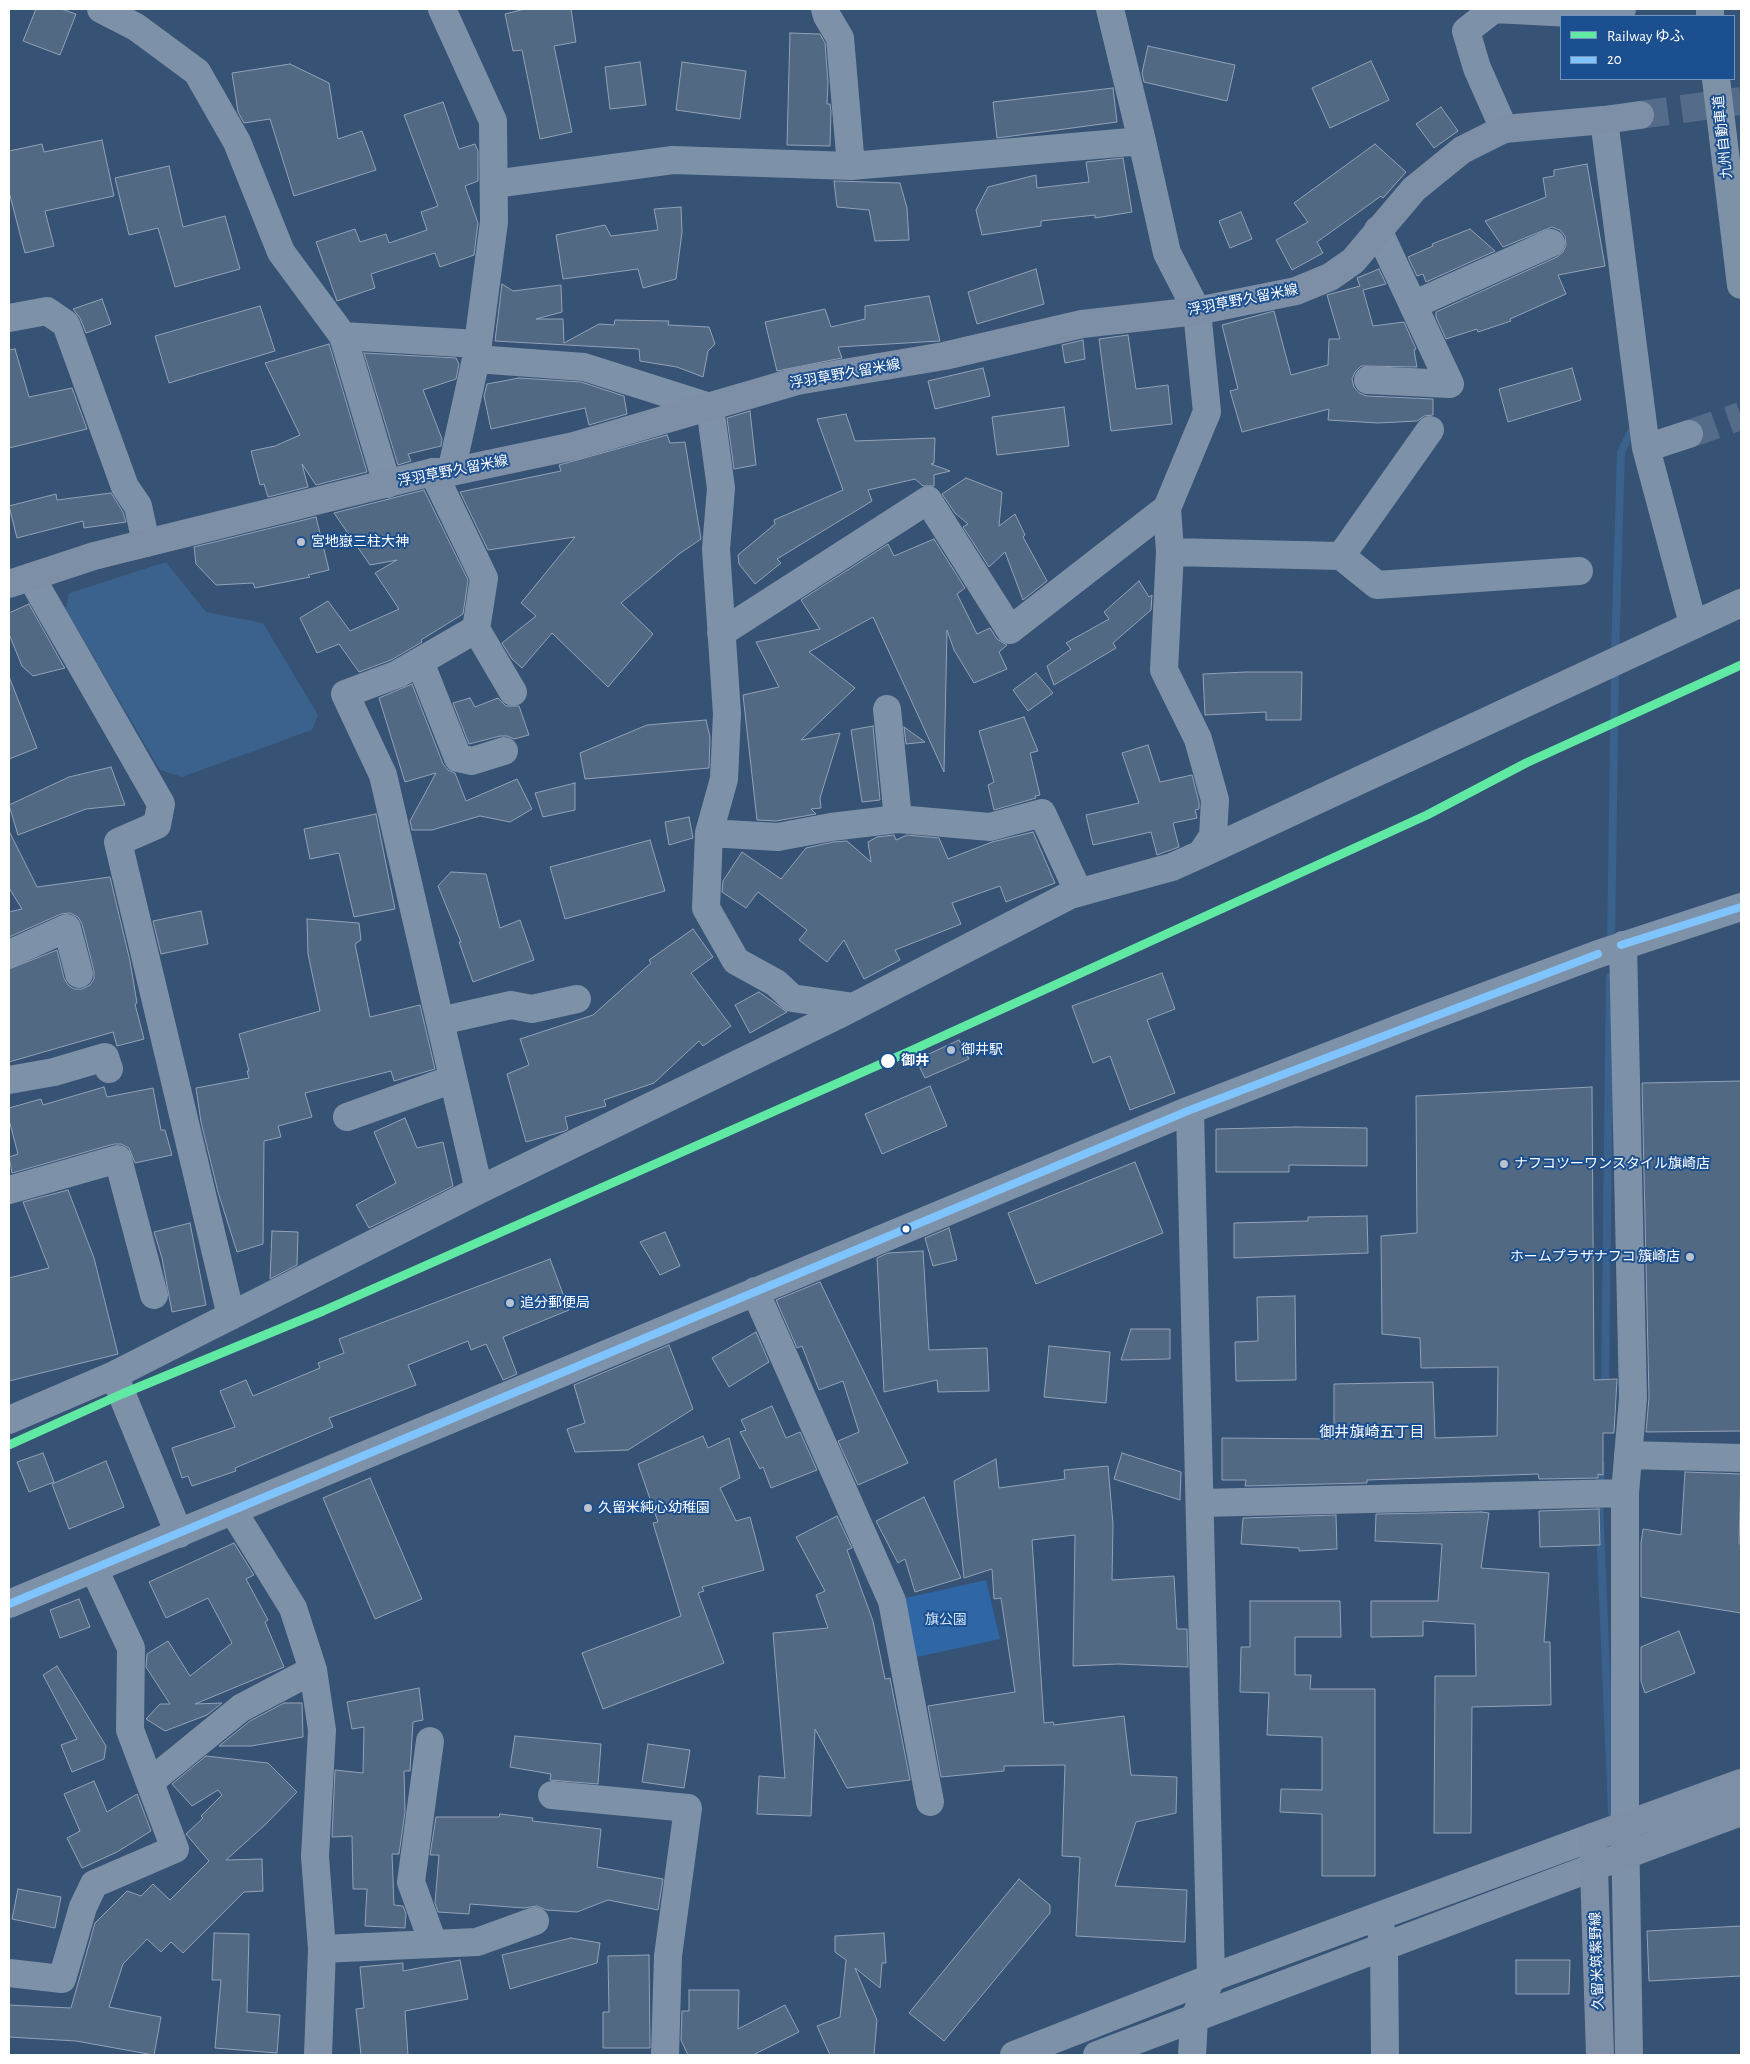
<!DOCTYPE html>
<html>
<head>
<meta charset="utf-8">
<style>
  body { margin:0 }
  #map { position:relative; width:1750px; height:2064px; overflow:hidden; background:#365274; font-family:"Alegreya Sans","Noto Sans JP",sans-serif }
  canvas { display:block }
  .frame { position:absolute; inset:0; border:10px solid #fff; pointer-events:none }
  .legend { position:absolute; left:1560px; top:15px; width:175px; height:65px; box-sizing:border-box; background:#1b4f8f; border:1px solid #7695bc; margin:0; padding:6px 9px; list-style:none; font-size:15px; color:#fff }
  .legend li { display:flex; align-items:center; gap:10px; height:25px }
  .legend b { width:25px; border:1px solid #7695bc }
</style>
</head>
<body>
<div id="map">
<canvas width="1750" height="2064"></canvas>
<div class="frame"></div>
<ul class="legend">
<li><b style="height:6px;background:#60e9a3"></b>Railway ゆふ</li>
<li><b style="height:6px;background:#80c4ff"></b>20</li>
</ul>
</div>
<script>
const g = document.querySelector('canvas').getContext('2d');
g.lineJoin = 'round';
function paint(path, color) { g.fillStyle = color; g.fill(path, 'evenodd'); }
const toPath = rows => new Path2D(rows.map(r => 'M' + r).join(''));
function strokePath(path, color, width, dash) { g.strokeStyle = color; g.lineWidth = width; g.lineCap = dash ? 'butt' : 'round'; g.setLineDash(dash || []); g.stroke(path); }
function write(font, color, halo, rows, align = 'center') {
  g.font = font + ' "Alegreya Sans","Noto Sans JP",sans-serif'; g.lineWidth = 4; g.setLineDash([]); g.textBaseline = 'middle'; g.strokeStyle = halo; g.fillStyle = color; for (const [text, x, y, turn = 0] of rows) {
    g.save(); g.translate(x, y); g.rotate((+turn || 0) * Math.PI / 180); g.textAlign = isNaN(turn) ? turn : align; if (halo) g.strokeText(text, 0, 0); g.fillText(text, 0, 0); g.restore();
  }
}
const green = toPath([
  [986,1580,1000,1639,903,1660,892,1601]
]);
const water = toPath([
  [166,562,206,612,263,623,318,715,312,730,182,777,160,770,66,610,69,593]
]);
const stream = toPath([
  [1615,656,1621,452,1633,428],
  [1611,946,1615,667],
  [1605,1388,1610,977],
  [1601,1465,1599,1501,1612,1813]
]);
const building = toPath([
  [36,9,61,9,76,14,60,55,23,41,36,9],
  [525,9,571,9,576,42,554,46,572,132,540,139,522,50,513,51,505,14,525,9],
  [790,33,820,34,825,43,828,82,827,104,830,104,831,111,830,146,787,145,790,33],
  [1148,46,1235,65,1227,101,1144,82,1142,73,1148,46],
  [1371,61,1389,100,1330,128,1312,88,1371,61],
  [640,62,646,105,610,109,605,67,640,62],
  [682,62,746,71,740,119,676,110,682,62],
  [290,64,329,83,338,139,362,131,376,170,294,196,270,119,244,123,238,112,232,73,290,64],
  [1113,88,1117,122,997,138,993,102,1113,88],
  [443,102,459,149,475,144,478,151,478,181,465,186,478,223,474,255,440,267,435,253,371,274,375,288,337,301,316,242,355,229,360,242,386,234,389,243,427,230,421,212,438,206,404,115,443,102],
  [1441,107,1458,131,1434,148,1416,124,1441,107],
  [102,140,114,196,45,211,54,246,25,253,9,192,9,151,42,144,44,152,102,140],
  [1375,144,1406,172,1383,198,1381,196,1317,242,1323,253,1292,270,1276,240,1308,222,1294,203,1375,144],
  [1123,158,1132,212,1095,218,1095,215,1041,221,1041,226,982,235,976,210,988,187,1036,175,1037,188,1089,182,1086,162,1123,158],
  [1587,164,1605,266,1558,275,1566,294,1510,319,1511,321,1478,332,1477,329,1446,339,1436,317,1436,312,1557,257,1563,252,1566,245,1565,236,1560,230,1552,227,1503,247,1485,221,1546,197,1543,178,1554,176,1554,170,1587,164],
  [169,166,183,227,225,216,240,269,175,287,158,228,129,235,115,178,169,166],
  [834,181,900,183,907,208,909,240,875,241,869,210,837,207,834,181],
  [681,207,682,232,676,279,643,288,638,269,563,279,556,235,605,225,611,236,658,230,654,209,681,207],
  [1241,212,1252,239,1230,248,1219,221,1241,212],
  [1470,229,1495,251,1426,282,1423,274,1417,276,1408,257,1433,246,1432,244,1470,229],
  [1036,269,1044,304,977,324,968,292,1036,269],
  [1379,269,1386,284,1363,290,1373,326,1404,322,1416,349,1414,350,1417,367,1361,366,1355,372,1352,379,1354,387,1359,393,1367,396,1433,399,1433,415,1424,416,1417,421,1378,423,1328,420,1329,409,1242,432,1230,391,1238,389,1222,325,1274,311,1291,375,1328,365,1329,339,1340,339,1327,295,1360,286,1357,278,1379,269],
  [502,284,513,291,561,285,562,312,536,319,563,319,564,343,599,324,614,325,615,320,669,321,668,325,709,327,715,344,708,351,703,377,677,367,640,361,639,349,495,341,502,284],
  [929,296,940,341,838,347,842,358,777,371,765,322,825,309,831,327,865,319,865,306,929,296],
  [102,299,111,324,86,333,80,318,73,309,102,299],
  [260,306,275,351,169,383,155,336,260,306],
  [1128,335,1136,389,1168,385,1172,424,1111,431,1099,339,1128,335],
  [1083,340,1085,359,1065,363,1062,345,1083,340],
  [329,344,367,472,316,485,302,464,308,487,268,497,264,484,260,485,251,451,275,446,300,435,265,363,329,344],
  [15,349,29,397,72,388,87,429,9,448,9,350,15,349],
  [364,353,456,358,459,364,456,379,423,390,442,439,441,446,408,454,411,461,398,465,364,353],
  [983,368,990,396,935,409,928,381,983,368],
  [1572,368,1581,400,1508,422,1499,389,1572,368],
  [519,378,581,382,624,396,627,414,589,425,585,408,491,429,484,396,487,384,519,378],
  [1064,407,1069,446,997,455,992,417,1064,407],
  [750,411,756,465,734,469,727,418,750,411],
  [846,414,855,441,935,438,934,463,931,464,950,471,934,475,934,486,923,486,915,479,868,490,872,501,777,559,781,563,755,584,739,564,738,555,775,524,774,520,843,490,817,419,846,414],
  [667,435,670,443,685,442,701,539,679,554,621,603,653,634,608,687,552,633,522,668,512,659,502,643,536,616,521,603,575,537,488,550,460,492,561,471,559,465,667,435],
  [966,478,1002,492,999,526,1015,514,1025,535,1023,537,1047,581,1023,600,1005,552,989,567,963,527,968,524,955,513,942,494,966,478],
  [424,490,468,580,463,614,421,640,422,642,391,660,359,672,339,644,317,653,300,618,328,601,350,631,399,609,375,573,397,560,370,565,334,513,424,490],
  [111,493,123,512,126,522,84,528,83,521,17,538,9,506,56,494,57,500,111,493],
  [316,517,329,570,308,575,310,577,255,588,253,583,216,585,196,564,194,547,316,517],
  [934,539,965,588,957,594,977,634,990,628,997,639,1007,645,999,652,1007,669,974,683,954,650,947,630,944,772,873,617,809,652,855,688,801,740,840,733,820,798,821,808,811,809,816,814,776,821,757,820,743,695,779,687,756,642,820,629,801,600,888,544,894,556,934,539],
  [1139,581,1149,597,1152,595,1151,610,1113,643,1116,648,1054,685,1047,666,1071,649,1066,643,1109,619,1104,612,1139,581],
  [29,604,64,667,65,668,33,676,22,666,9,634,9,613,29,604],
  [1247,672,1302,672,1301,720,1266,720,1266,712,1205,715,1203,674,1247,672],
  [1036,673,1053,693,1028,711,1013,690,1036,673],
  [10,679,37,748,9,759,9,680,10,679],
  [412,684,443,764,448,770,455,773,466,801,517,779,532,809,510,822,480,816,432,830,412,830,410,821,436,773,405,782,379,698,412,684],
  [470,698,475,707,498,698,506,706,519,706,529,735,514,739,507,736,500,736,469,744,453,703,470,698],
  [1024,717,1038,751,1030,753,1040,795,1035,796,1036,798,994,810,988,785,994,782,979,731,1024,717],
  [706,720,710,737,709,768,585,779,580,753,647,725,706,720],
  [873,726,880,800,862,802,851,730,873,726],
  [904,727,925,742,906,744,904,727],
  [1148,745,1160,782,1192,775,1199,802,1199,809,1195,810,1197,818,1173,823,1179,847,1157,855,1151,832,1093,845,1086,815,1139,803,1122,753,1148,745],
  [111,767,125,805,86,809,18,835,9,805,69,777,111,767],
  [575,783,575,810,543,817,535,793,575,783],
  [376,814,395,909,354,917,339,853,310,859,304,829,376,814],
  [689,817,693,838,669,845,665,822,689,817],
  [9,831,37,887,110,877,130,961,137,1003,135,1004,144,1039,117,1046,113,1032,9,1062,9,969,57,950,64,978,68,985,74,989,82,989,90,985,94,979,94,971,82,924,78,917,70,913,61,914,9,937,9,912,22,909,9,888,9,831],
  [1033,832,1055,883,1006,902,1000,886,952,903,961,924,895,950,900,960,864,979,844,940,827,962,799,940,807,930,758,892,746,908,722,892,723,881,742,852,781,879,806,848,833,842,847,841,871,862,868,842,877,837,894,835,896,840,907,835,939,838,948,859,992,842,1033,832],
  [650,840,665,891,565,919,550,867,650,840],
  [451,872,486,874,500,928,520,920,534,960,473,982,459,942,461,942,438,886,451,872],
  [201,911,208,944,161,954,153,921,201,911],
  [307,919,359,923,361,940,355,944,370,1017,420,1005,435,1069,394,1081,391,1071,305,1093,312,1117,278,1126,281,1137,264,1141,263,1244,237,1252,218,1192,201,1122,196,1088,249,1078,247,1071,249,1071,239,1034,320,1011,308,954,307,919],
  [693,929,713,957,691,973,731,1026,703,1046,699,1041,654,1083,604,1100,606,1106,565,1117,568,1129,565,1131,526,1142,507,1074,529,1065,520,1039,593,1015,651,963,649,960,693,929],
  [1162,973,1175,1009,1147,1020,1175,1093,1130,1110,1110,1056,1093,1063,1072,1006,1162,973],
  [759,992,787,1012,750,1033,735,1005,759,992],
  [959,1040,969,1059,925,1078,916,1060,959,1040],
  [1741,1081,1741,1431,1646,1432,1649,1398,1642,1083,1741,1081],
  [930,1086,947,1126,882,1154,865,1114,930,1086],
  [104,1087,107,1097,153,1088,161,1130,165,1130,172,1155,135,1163,129,1148,121,1144,114,1144,12,1173,9,1157,18,1154,9,1120,9,1108,41,1099,43,1105,104,1087],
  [1592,1087,1594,1380,1617,1379,1614,1433,1603,1433,1603,1475,1598,1474,1598,1478,1539,1479,1538,1474,1367,1480,1367,1483,1245,1486,1246,1480,1222,1480,1222,1438,1334,1439,1334,1384,1433,1382,1435,1438,1497,1436,1498,1367,1421,1368,1420,1338,1382,1334,1381,1236,1417,1233,1416,1096,1592,1087],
  [405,1118,417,1148,443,1142,453,1186,369,1228,356,1205,396,1183,374,1132,405,1118],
  [1296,1127,1367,1128,1367,1166,1289,1165,1289,1172,1216,1172,1216,1129,1296,1127],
  [1135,1162,1163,1233,1036,1284,1008,1213,1135,1162],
  [68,1190,94,1258,118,1354,9,1381,9,1278,49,1268,23,1202,68,1190],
  [1367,1216,1368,1253,1234,1258,1234,1223,1308,1221,1308,1217,1367,1216],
  [190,1223,206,1305,172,1312,162,1258,154,1232,190,1223],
  [949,1228,957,1260,933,1266,925,1238,949,1228],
  [272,1231,298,1232,297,1265,270,1279,272,1231],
  [665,1232,680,1266,660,1275,640,1242,665,1232],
  [923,1251,929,1350,987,1348,989,1391,938,1392,937,1380,884,1392,877,1258,888,1253,923,1251],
  [550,1259,569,1310,503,1337,517,1374,503,1380,486,1344,471,1350,468,1341,408,1365,416,1385,329,1418,333,1427,235,1468,236,1471,192,1486,188,1476,182,1478,172,1448,235,1427,220,1391,246,1380,253,1396,320,1368,318,1363,344,1353,339,1339,550,1259],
  [820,1282,908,1463,858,1485,838,1441,859,1432,843,1381,819,1390,802,1346,797,1348,776,1300,820,1282],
  [1295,1296,1296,1380,1236,1381,1235,1342,1258,1341,1257,1297,1295,1296],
  [1131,1329,1170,1329,1170,1359,1121,1360,1131,1329],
  [756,1332,769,1362,729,1387,712,1358,756,1332],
  [669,1345,693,1409,628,1450,575,1452,567,1429,585,1423,574,1385,669,1345],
  [1049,1346,1110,1352,1106,1403,1044,1397,1049,1346],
  [772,1406,786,1438,800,1432,817,1470,771,1488,763,1467,760,1469,740,1432,746,1430,741,1420,772,1406],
  [703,1436,708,1448,729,1438,740,1478,720,1488,736,1521,750,1517,764,1570,702,1587,704,1591,698,1593,724,1663,603,1709,582,1653,681,1616,653,1523,658,1522,638,1464,703,1436],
  [43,1453,54,1482,29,1492,17,1462,43,1453],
  [1122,1453,1181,1472,1180,1500,1114,1479,1122,1453],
  [996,1459,999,1488,1065,1479,1064,1470,1108,1466,1113,1524,1112,1580,1174,1576,1177,1629,1187,1629,1188,1667,1118,1664,1073,1666,1075,1535,1032,1540,1044,1723,1053,1722,1054,1725,1124,1716,1131,1775,1177,1777,1176,1813,1136,1822,1115,1886,1187,1890,1185,1942,1076,1936,1080,1857,1062,1856,1065,1765,1004,1766,1004,1771,941,1777,928,1706,1015,1692,1001,1598,994,1599,992,1569,964,1578,954,1481,996,1459],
  [106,1461,124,1507,69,1529,52,1484,106,1461],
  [1685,1472,1741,1474,1739,1544,1741,1545,1741,1613,1641,1597,1641,1543,1643,1529,1681,1535,1685,1472],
  [370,1478,422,1599,375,1619,323,1498,370,1478],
  [924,1497,961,1578,915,1592,905,1559,898,1563,876,1521,924,1497],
  [1599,1509,1600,1545,1540,1547,1539,1511,1599,1509],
  [1481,1512,1489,1513,1481,1568,1549,1573,1544,1642,1550,1642,1551,1705,1472,1707,1471,1833,1434,1833,1435,1676,1476,1676,1475,1624,1423,1621,1423,1636,1371,1637,1371,1601,1438,1601,1442,1544,1375,1541,1376,1514,1481,1512],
  [1336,1515,1337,1549,1299,1551,1299,1548,1241,1544,1243,1518,1336,1515],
  [837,1516,852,1548,847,1550,873,1621,885,1679,890,1678,910,1780,847,1788,815,1729,811,1816,757,1814,759,1776,785,1778,773,1633,828,1628,816,1595,825,1591,796,1537,837,1516],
  [234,1543,254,1575,246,1579,268,1620,265,1622,284,1667,195,1704,222,1703,207,1715,165,1731,146,1719,160,1704,170,1704,146,1667,147,1654,168,1641,190,1676,232,1643,208,1598,166,1618,149,1582,234,1543],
  [79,1599,90,1627,60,1638,50,1610,79,1599],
  [1250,1601,1340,1601,1341,1637,1295,1637,1295,1675,1311,1675,1310,1689,1375,1689,1375,1876,1322,1876,1322,1814,1280,1812,1281,1789,1322,1790,1322,1737,1267,1735,1269,1693,1240,1692,1241,1647,1250,1647,1250,1601],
  [1679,1631,1695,1673,1645,1693,1641,1681,1641,1647,1679,1631],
  [57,1666,106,1746,104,1759,72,1772,61,1745,77,1739,43,1675,57,1666],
  [419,1688,423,1720,413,1722,410,1771,404,1771,405,1812,399,1854,392,1854,394,1905,403,1906,406,1914,405,1928,365,1926,367,1889,353,1889,352,1836,332,1837,335,1770,363,1773,364,1727,352,1729,347,1702,419,1688],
  [284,1703,302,1703,303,1737,251,1746,219,1746,250,1721,284,1703],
  [515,1736,601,1744,598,1784,550,1780,551,1774,510,1767,515,1736],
  [648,1744,690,1750,684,1788,642,1782,648,1744],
  [206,1756,268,1763,297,1792,266,1824,226,1860,262,1859,263,1891,244,1892,183,1953,171,1942,161,1952,147,1939,123,1964,109,2007,161,2017,154,2055,76,2041,9,2037,9,2005,71,2008,95,1923,127,1891,141,1896,153,1884,170,1900,209,1861,186,1834,203,1818,201,1816,222,1795,218,1790,192,1806,172,1784,206,1756],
  [94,1781,107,1812,137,1794,151,1831,117,1852,82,1868,67,1838,80,1831,64,1794,94,1781],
  [500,1814,533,1818,532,1821,601,1829,597,1867,663,1879,658,1910,608,1900,577,1912,546,1910,537,1906,524,1908,470,1904,469,1914,438,1912,435,1903,439,1855,430,1855,436,1817,499,1817,500,1814],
  [1019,1879,1050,1905,1050,1913,944,2041,909,2013,1019,1879],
  [18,1889,61,1897,55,1928,12,1919,18,1889],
  [1741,1926,1741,1976,1649,1981,1647,1931,1741,1926],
  [214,1933,249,1934,247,2012,280,2015,277,2053,215,2048,221,1980,212,1980,214,1933],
  [884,1933,886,1963,882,1963,880,1988,855,1968,877,2020,874,2055,830,2055,817,2026,840,2017,846,1960,835,1952,835,1936,884,1933],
  [571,1938,600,1943,597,1963,510,1989,502,1955,571,1938],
  [649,1955,650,2048,603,2048,603,2012,609,2012,608,1956,649,1955],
  [460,1960,468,1999,405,2011,408,2055,361,2055,356,2009,364,2008,360,1967,403,1963,403,1971,460,1960],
  [1516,1960,1570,1960,1569,1994,1516,1994,1516,1960],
  [689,1990,739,1990,738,2029,785,2005,799,2032,753,2055,688,2055,681,2040,682,2011,689,2011,689,1990]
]);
const minorTunnel = toPath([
  [1689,434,1741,416]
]);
const majorTunnel = toPath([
  [1640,115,1741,101]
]);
const minor = toPath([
  [101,9,136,27,197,72,237,142,281,252,343,336,387,484],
  [442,9,493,121,494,222,476,359,451,472],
  [1110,9,1142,141],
  [1604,120,1646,448,1693,624],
  [1504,129,1477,68,1466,31,1494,9,1610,15,1622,9],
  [494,184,673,160,851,166,840,38,827,16,825,9],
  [1413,305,1551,243],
  [9,318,47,311,66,324,125,487,138,506,146,543],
  [343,336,478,344],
  [476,359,584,367,710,407,721,488,716,549,727,714,724,779,709,833,706,908,736,961,776,983,792,998,854,1007],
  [1368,380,1450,384,1378,230],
  [1646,448,1689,434],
  [433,472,484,578,476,629,398,674,345,694,383,775,479,1190],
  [1170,552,1341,556,1377,585,1579,571],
  [1341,556,1430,430],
  [31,577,161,804,157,825,118,842,231,1316],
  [476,629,513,692],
  [721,633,928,500,1010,630,1167,508],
  [420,662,458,758,472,761,504,751],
  [898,819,990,827,1042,813,1078,891],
  [709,833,778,837,831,827,898,819,887,709],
  [1201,854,1741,603],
  [1623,945,1633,1398,1625,1493,1625,1826,1629,2055],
  [9,954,67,928,79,974],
  [440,1021,511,1005,532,1009,577,999],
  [9,1080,54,1072,105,1057,109,1069],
  [1190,1110,1211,1978,1194,2020,1192,2055],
  [347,1117,453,1079],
  [9,1190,118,1159,154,1295],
  [755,1291,892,1601,930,1802],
  [114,1375,179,1534],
  [9,1420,114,1375,479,1190,836,1016,1070,895,1172,867,1201,854,1213,836,1215,800,1198,739,1164,670,1170,552,1167,508,1207,412,1197,311,1167,253,1142,141,851,166],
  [1628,1455,1741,1458],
  [1200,1503,1625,1493],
  [233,1511,293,1608,313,1670,322,1730,315,1856,322,1949,318,2055],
  [9,1604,1190,1110,1421,1020,1598,954,1741,907],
  [430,1741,411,1882,433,1943],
  [150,1782,241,1708,313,1670],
  [552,1795,688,1808,668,1956,665,2055],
  [1381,1930,1384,1947,1385,2055],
  [322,1949,477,1942,535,1921],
  [9,1973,62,1979,83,1907,94,1884,175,1849,130,1730,131,1648,94,1569],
  [1014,2055,1211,1978,1593,1837],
  [1097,2055,1594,1867]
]);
const major = toPath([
  [9,584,94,556,433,472,451,472,574,446,797,381,944,356,1082,324,1197,311,1296,291,1330,277,1353,261,1414,189,1462,150,1504,129,1604,120,1640,115],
  [1594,1867,1741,1812],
  [1600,2055,1593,1837,1741,1783]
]);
const highway = toPath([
  [1710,9,1710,16],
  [1716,79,1741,285]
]);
const bus1 = toPath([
  [1621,945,1741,907],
  [9,1604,1190,1110,1598,954]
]);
const rail1 = toPath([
  [9,1445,122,1394,323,1311,908,1052,1427,815,1526,763,1741,665]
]);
const markers = [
  [301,542,5,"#b9c2ce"],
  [951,1050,5,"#b9c2ce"],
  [888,1061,8,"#fff"],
  [1504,1164,5,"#b9c2ce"],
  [906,1229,4.5,"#fff"],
  [1690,1257,5,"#b9c2ce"],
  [510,1303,5,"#b9c2ce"],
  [588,1508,5,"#b9c2ce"]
];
const streetNames = [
  ["九州自動車道",1723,137,-96],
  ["浮羽草野久留米線",1243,300,-11],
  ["浮羽草野久留米線",845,374,-10],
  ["浮羽草野久留米線",453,471,-11],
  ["久留米筑紫野線",1597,1961,-92]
];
const poiNames = [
  ["宮地嶽三柱大神",311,542],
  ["御井駅",961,1050],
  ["ナフコツーワンスタイル旗崎店",1514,1164],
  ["ホームプラザナフコ 籏崎店",1680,1257,"right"],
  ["追分郵便局",520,1303],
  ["久留米純心幼稚園",598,1508]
];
const stopNames = [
  ["御井",901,1061]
];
const parkNames = [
  ["旗公園",946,1620]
];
const neighbourhoodNames = [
  ["御井旗崎五丁目",1372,1432]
];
paint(green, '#2f66a5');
paint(water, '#3b618d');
strokePath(stream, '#3b618d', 8);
paint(building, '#526984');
strokePath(building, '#92a2b6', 1);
strokePath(minorTunnel, '#546c89', 28, [28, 14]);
strokePath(majorTunnel, '#546c89', 28, [28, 14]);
strokePath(minor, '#7d92a8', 28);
strokePath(major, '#7d8ea7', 28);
strokePath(highway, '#7e92a7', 28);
strokePath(bus1, '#80c4ff', 8);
strokePath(rail1, '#60e9a3', 9);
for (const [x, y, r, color] of markers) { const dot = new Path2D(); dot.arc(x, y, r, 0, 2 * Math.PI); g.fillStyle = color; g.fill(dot); strokePath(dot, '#1b4f8f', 2); }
write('14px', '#fff', '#1b4f8f', streetNames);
write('14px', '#fff', '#1b4f8f', poiNames, 'left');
write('bold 14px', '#fff', '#1b4f8f', stopNames, 'left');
write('14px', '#cfe3fa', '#1b4f8f', parkNames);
write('15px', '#fff', '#1b4f8f', neighbourhoodNames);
</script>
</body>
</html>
